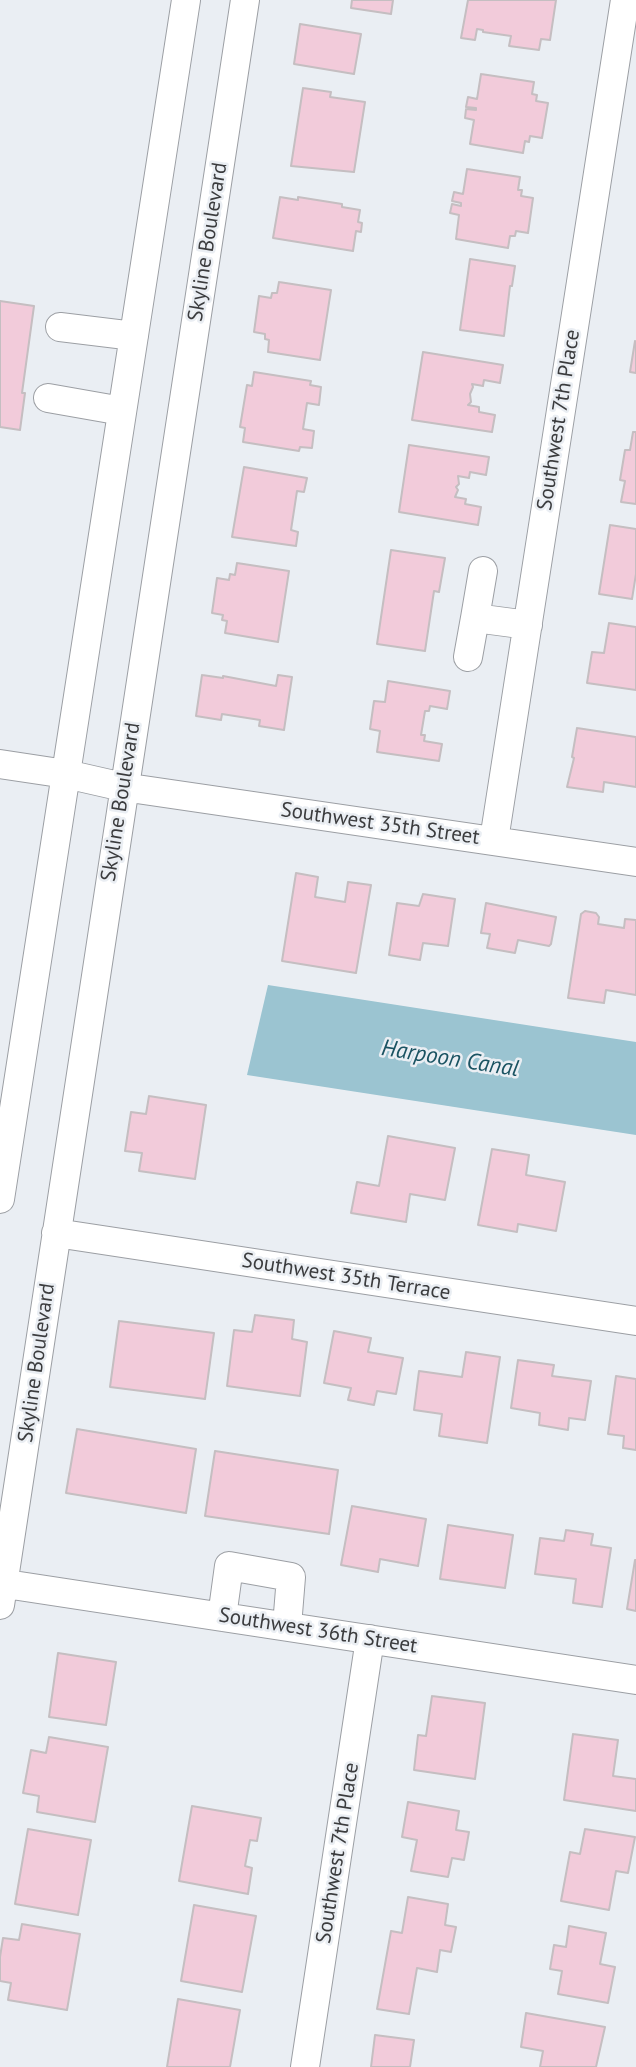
<!DOCTYPE html>
<html>
<head>
<meta charset="utf-8">
<style>
  body { margin:0 }
  canvas { display:block; background:#eaeef3 }
</style>
</head>
<body>
<canvas width="636" height="2067"></canvas>
<script>
const g = document.querySelector('canvas').getContext('2d');
g.lineJoin = 'round';
function paint(path, color) { g.fillStyle = color; g.fill(path, 'evenodd'); }
const toPath = rows => new Path2D(rows.map(r => 'M' + r).join(''));
function strokePath(path, color, width, dash) { g.strokeStyle = color; g.lineWidth = width; g.lineCap = dash ? 'butt' : 'round'; g.setLineDash(dash || []); g.stroke(path); }
function write(font, color, halo, rows, align = 'center') {
  g.font = font + ' "PT Sans",sans-serif'; g.lineWidth = 5; g.setLineDash([]); g.textBaseline = 'middle'; g.strokeStyle = halo; g.fillStyle = color; for (const [text, x, y, turn = 0] of rows) {
    g.save(); g.translate(x, y); g.rotate((+turn || 0) * Math.PI / 180); g.textAlign = isNaN(turn) ? turn : align; if (halo) g.strokeText(text, 0, 0); g.fillText(text, 0, 0); g.restore();
  }
}
const water = toPath([
  [268,985,636,1042,636,1135,247,1075]
]);
const building = toPath([
  [352,0,393,0,391,14,351,8,352,0],
  [468,0,556,0,550,40,541,39,539,50,509,46,511,36,483,32,483,30,477,29,475,40,461,38,468,0],
  [300,24,361,34,354,74,294,64,300,24],
  [481,74,534,82,532,94,537,95,536,101,548,103,542,138,530,136,529,142,525,141,523,153,470,144,474,120,465,118,466,109,476,110,476,108,466,107,468,97,477,99,481,74],
  [303,88,331,92,330,97,365,102,354,172,291,166,303,88],
  [467,169,520,177,518,190,522,190,521,196,533,198,528,233,516,231,515,236,510,236,508,248,456,239,459,215,450,213,452,204,461,206,461,203,452,201,454,192,463,194,467,169],
  [280,197,298,200,298,197,342,204,342,207,360,210,358,222,362,223,361,232,356,231,353,251,273,238,280,197],
  [470,259,515,266,512,286,510,286,504,336,460,330,470,259],
  [279,282,331,290,320,360,268,352,269,340,265,339,265,334,254,332,259,296,271,298,272,293,277,293,279,282],
  [0,301,34,306,22,393,25,393,20,430,0,427,0,301],
  [635,341,636,342,636,373,630,372,635,341],
  [423,352,503,365,500,383,484,380,483,386,472,384,473,387,470,394,471,402,468,405,479,407,479,412,495,415,492,432,412,420,423,352],
  [254,372,311,381,310,385,321,387,319,405,307,403,303,429,314,431,312,448,300,447,299,451,243,442,245,428,240,427,247,385,252,386,254,372],
  [633,432,636,432,636,504,621,502,625,481,620,480,625,450,630,450,633,432],
  [409,445,489,457,486,475,470,472,469,478,458,476,459,484,456,487,458,490,455,497,466,499,465,504,481,507,478,525,399,512,409,445],
  [244,467,307,478,304,492,297,491,291,530,298,532,296,546,232,537,244,467],
  [610,525,636,529,636,574,632,599,599,594,610,525],
  [391,550,445,558,439,592,434,591,425,651,377,644,391,550],
  [237,563,289,571,278,642,225,633,227,621,222,620,223,615,212,613,217,578,229,580,230,574,235,575,237,563],
  [609,623,636,627,636,690,587,683,592,652,604,653,609,623],
  [202,675,223,678,223,676,276,686,278,675,292,677,284,730,259,726,260,720,222,714,221,720,196,716,202,675],
  [388,681,450,691,447,709,430,706,429,711,425,711,421,735,425,735,424,741,442,744,439,761,377,752,380,731,370,729,374,701,385,702,388,681],
  [577,728,636,737,636,787,604,782,603,792,567,787,574,758,572,757,577,728],
  [296,873,318,877,315,897,345,902,348,882,371,885,356,973,282,961,296,873],
  [423,894,455,899,448,946,423,943,420,960,389,955,397,903,419,906,423,894],
  [486,903,556,917,551,944,549,946,518,940,515,953,487,948,490,934,481,933,486,903],
  [585,911,596,913,599,917,598,924,624,928,625,919,636,920,636,995,606,990,604,1003,568,998,581,914,585,911],
  [149,1096,206,1105,195,1179,139,1171,142,1153,125,1151,131,1112,146,1114,149,1096],
  [388,1136,455,1148,445,1200,410,1194,406,1222,351,1213,357,1182,379,1186,388,1136],
  [492,1149,529,1155,526,1175,565,1182,556,1231,518,1224,517,1232,478,1225,492,1149],
  [255,1315,294,1320,292,1339,307,1342,300,1396,227,1386,234,1330,252,1332,255,1315],
  [119,1321,214,1333,205,1399,110,1387,119,1321],
  [334,1331,371,1338,368,1352,403,1358,396,1394,377,1391,374,1405,348,1400,351,1388,324,1383,334,1331],
  [466,1352,500,1357,487,1443,439,1436,442,1414,414,1410,419,1371,462,1377,466,1352],
  [518,1360,554,1365,552,1376,591,1381,585,1420,569,1418,568,1430,539,1425,540,1413,511,1408,518,1360],
  [616,1376,636,1379,636,1450,623,1448,624,1436,608,1434,616,1376],
  [77,1429,196,1449,186,1513,66,1493,77,1429],
  [215,1451,338,1470,329,1534,205,1516,215,1451],
  [352,1506,426,1519,418,1566,380,1559,378,1572,341,1565,352,1506],
  [448,1525,513,1535,505,1588,440,1579,448,1525],
  [566,1530,593,1534,591,1545,611,1548,602,1607,573,1603,576,1579,535,1574,540,1538,564,1541,566,1530],
  [635,1560,636,1560,636,1611,627,1609,635,1560],
  [58,1653,116,1662,106,1725,49,1717,58,1653],
  [432,1696,485,1703,475,1779,414,1770,418,1735,426,1736,432,1696],
  [573,1734,618,1740,613,1776,636,1779,636,1811,564,1800,573,1734],
  [49,1737,108,1747,95,1822,37,1812,39,1796,23,1793,31,1750,46,1753,49,1737],
  [408,1802,459,1811,456,1830,469,1832,464,1860,452,1858,448,1877,411,1871,417,1840,402,1837,408,1802],
  [192,1806,261,1818,257,1841,250,1840,245,1866,252,1868,248,1894,179,1881,192,1806],
  [28,1829,91,1840,78,1915,15,1904,28,1829],
  [585,1829,635,1837,628,1873,616,1871,609,1910,561,1901,570,1852,580,1854,585,1829],
  [408,1897,448,1904,445,1925,456,1927,451,1952,440,1950,437,1972,417,1968,409,2014,377,2009,391,1931,402,1933,408,1897],
  [194,1905,256,1916,242,1992,181,1981,194,1905],
  [22,1924,80,1934,67,2010,8,2000,11,1983,0,1981,0,1957,3,1938,19,1940,22,1924],
  [569,1926,606,1933,600,1964,615,1967,608,2003,558,1994,562,1971,550,1969,554,1945,566,1947,569,1926],
  [178,1999,240,2010,230,2067,167,2067,178,1999],
  [526,2013,605,2027,596,2067,540,2067,543,2051,521,2047,526,2013],
  [375,2035,414,2040,410,2067,371,2067,375,2035]
]);
const minor = toPath([
  [60,327,134,336],
  [48,398,122,411],
  [483,571,475,618,528,625],
  [468,657,475,618],
  [0,764,66,774,123,787,636,862],
  [494,840,625,0],
  [0,1199,186,0],
  [56,1233,636,1321],
  [0,1583,636,1680],
  [0,1605,245,0],
  [222,1617,229,1566,291,1577,287,1626],
  [305,2067,370,1639]
]);
const streetNames = [
  ["Skyline Boulevard",208,242,-81],
  ["Southwest 7th Place",559,420,-81],
  ["Skyline Boulevard",121,802,-81],
  ["Southwest 35th Street",380,824,8],
  ["Southwest 35th Terrace",346,1277,9],
  ["Skyline Boulevard",37,1363,-82],
  ["Southwest 36th Street",318,1631,9],
  ["Southwest 7th Place",338,1853,-81]
];
const waterNames = [
  ["Harpoon Canal",450,1059,9]
];
paint(water, '#9bc4d1');
paint(building, '#f2cbda');
strokePath(building, '#c5bec1', 2);
strokePath(minor, '#9c9fa4', 30);
strokePath(minor, '#fff', 28);
write('21px', '#3b3c3e', '#eaeef3', streetNames);
write('italic 23px', '#1a5362', '#eaeef3', waterNames);
</script>
</body>
</html>
